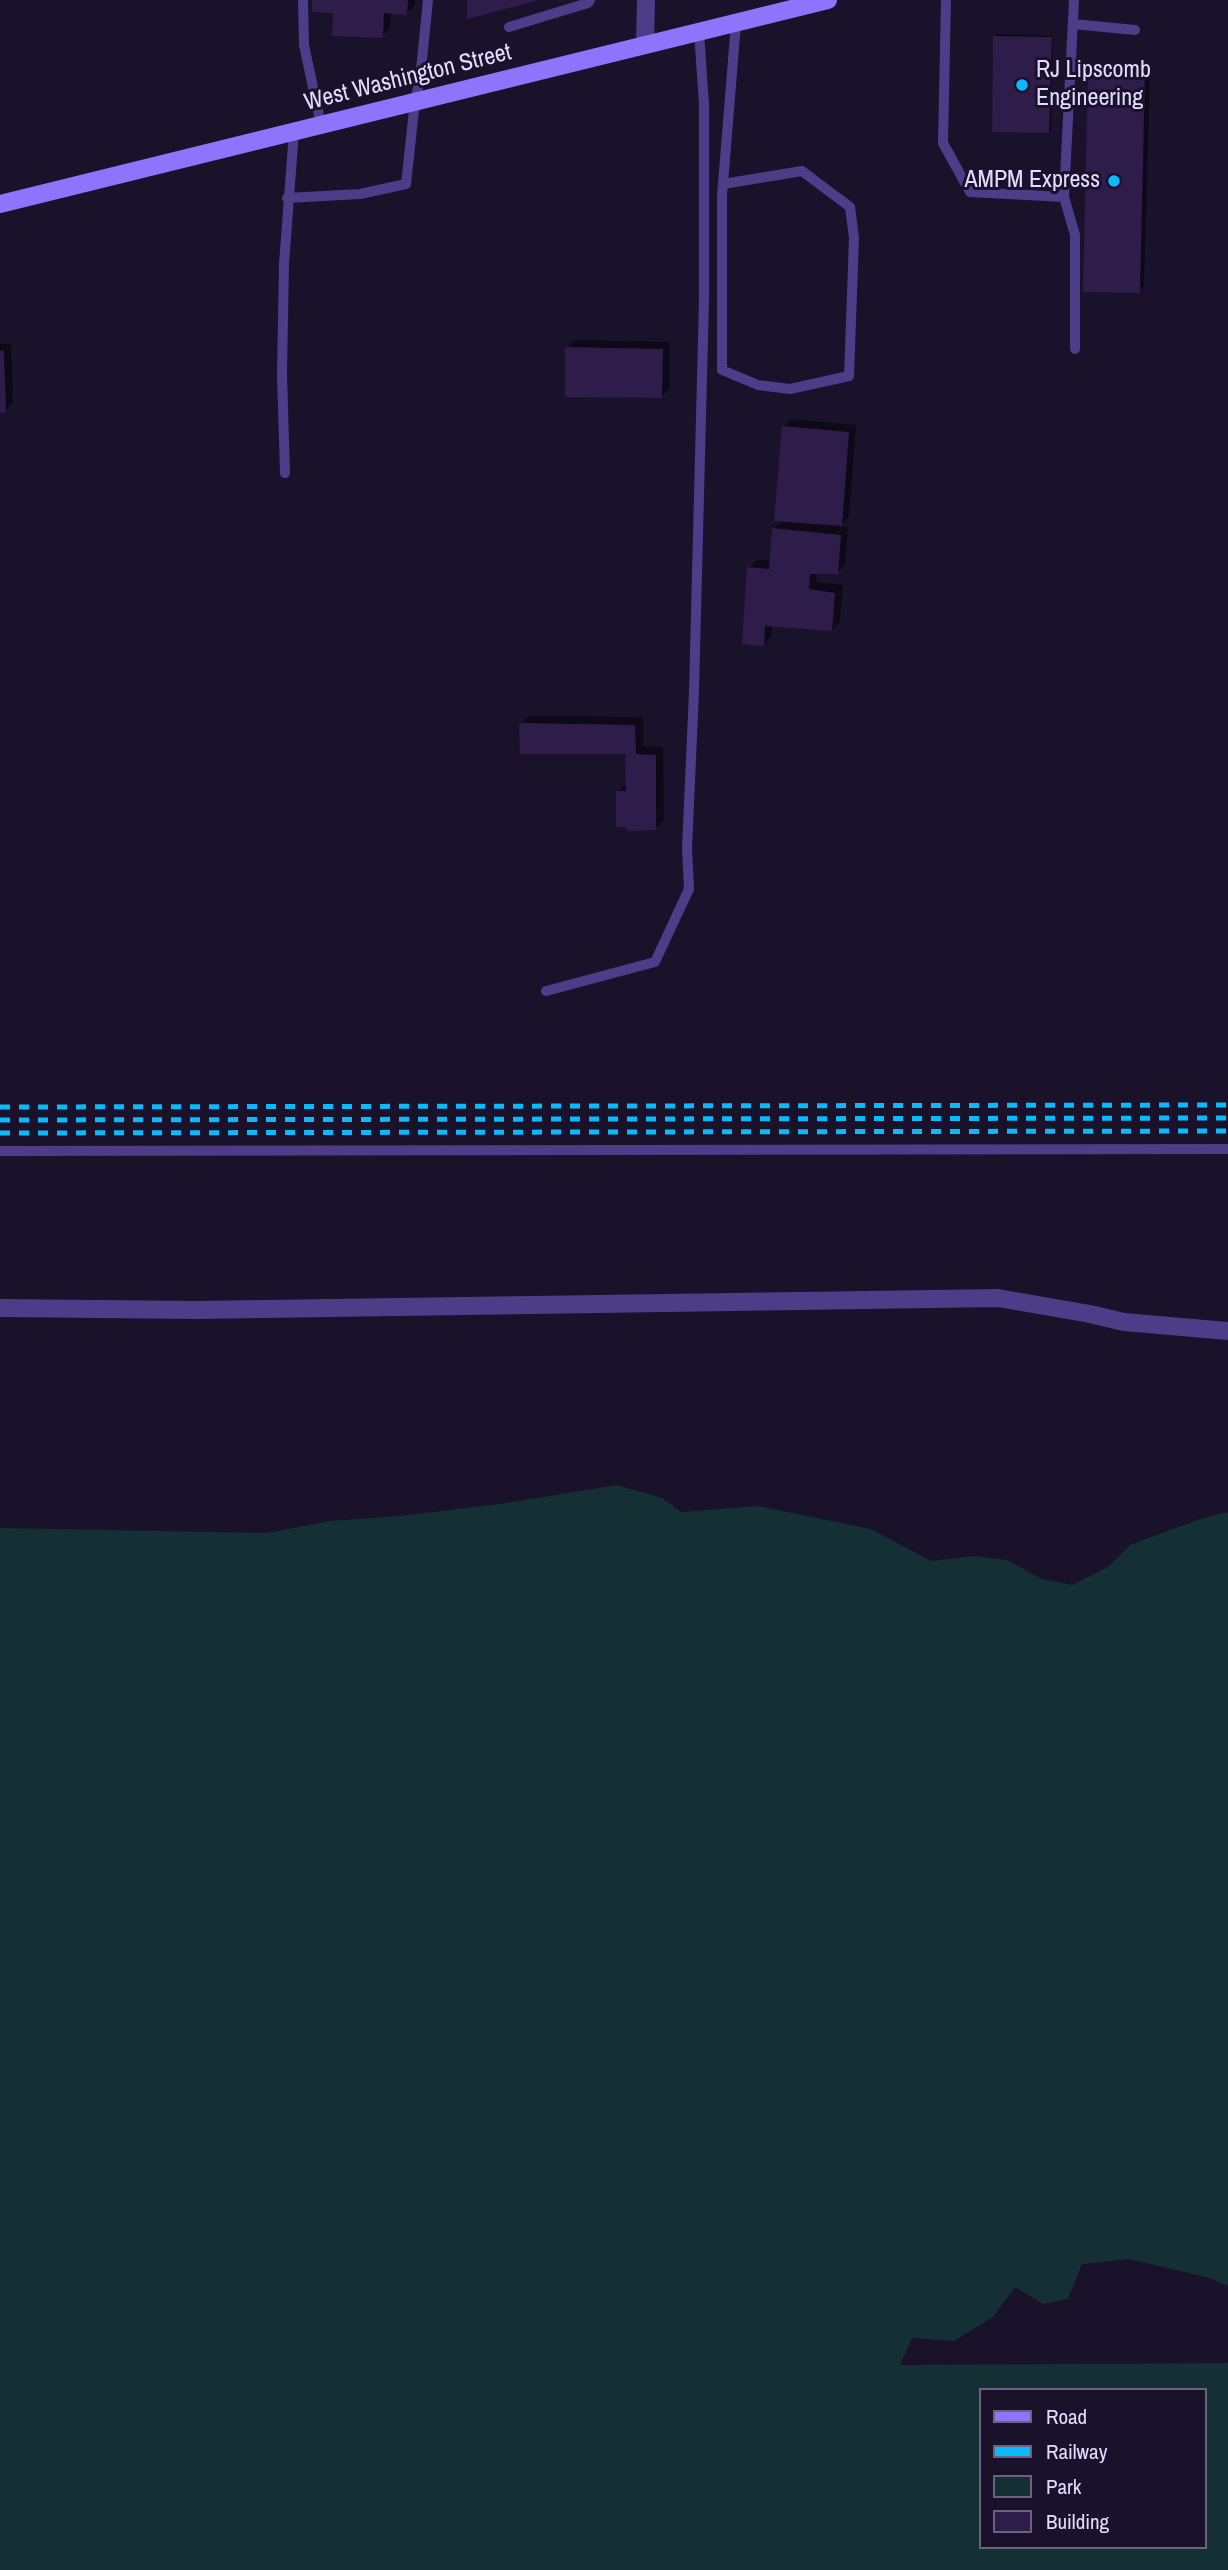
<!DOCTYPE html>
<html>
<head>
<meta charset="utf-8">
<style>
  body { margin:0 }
  #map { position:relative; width:1228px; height:2570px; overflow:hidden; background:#1a112a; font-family:"Archivo Narrow",sans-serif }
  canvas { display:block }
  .legend { position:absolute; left:979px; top:2388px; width:228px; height:161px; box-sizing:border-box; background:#1a112a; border:2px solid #6b627f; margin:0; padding:9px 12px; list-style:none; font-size:21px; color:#e5dbff }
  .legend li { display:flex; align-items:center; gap:14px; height:35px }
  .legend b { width:35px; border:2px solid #6b627f }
</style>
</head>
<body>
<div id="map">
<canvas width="1228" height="2570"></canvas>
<ul class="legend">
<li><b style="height:9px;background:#8e73fd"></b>Road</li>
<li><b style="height:9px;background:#09bbfc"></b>Railway</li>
<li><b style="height:19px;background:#143034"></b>Park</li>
<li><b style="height:19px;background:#2e1d4b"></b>Building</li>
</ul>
</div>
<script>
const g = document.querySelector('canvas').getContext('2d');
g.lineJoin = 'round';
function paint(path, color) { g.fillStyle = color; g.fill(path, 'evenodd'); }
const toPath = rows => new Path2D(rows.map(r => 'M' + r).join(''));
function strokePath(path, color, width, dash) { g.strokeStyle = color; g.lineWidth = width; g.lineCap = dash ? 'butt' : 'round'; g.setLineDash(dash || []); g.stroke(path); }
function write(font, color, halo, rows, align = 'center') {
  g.font = font + ' "Archivo Narrow",sans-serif'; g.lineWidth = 6; g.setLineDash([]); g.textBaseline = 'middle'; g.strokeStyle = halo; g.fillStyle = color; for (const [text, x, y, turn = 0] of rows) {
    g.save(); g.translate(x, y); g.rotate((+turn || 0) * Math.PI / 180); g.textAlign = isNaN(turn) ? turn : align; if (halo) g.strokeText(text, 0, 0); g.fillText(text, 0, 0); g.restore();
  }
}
const green = toPath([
  [617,1485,662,1498,681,1512,758,1506,871,1529,931,1561,973,1556,1007,1560,1042,1579,1072,1585,1108,1567,1130,1545,1200,1519,1228,1512,1228,2286,1206,2277,1129,2259,1082,2264,1068,2299,1043,2304,1015,2287,993,2317,954,2341,912,2338,900,2365,1228,2363,1228,2570,0,2570,0,1528,267,1533,330,1521,400,1516,500,1504],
  [981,2390,1205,2390,1205,2547,981,2547]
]);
const shadow = toPath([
  [314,0,415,0,415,5,407,13,391,12,390,28,382,36],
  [997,34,1053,36,1051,130,1049,132,995,37],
  [1095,65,1150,66,1144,286,1139,291,1089,70],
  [575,340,670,342,670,388,662,396,567,348],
  [0,344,11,344,13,403,5,411,0,411],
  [791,419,856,425,849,517,839,527,848,527,845,565,837,573,817,572,816,582,843,585,840,622,832,630,772,625,771,637,763,645,749,568,757,560,772,561,773,529,783,520,784,427],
  [529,716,643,717,643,746,663,747,664,820,656,828,618,791,627,783,627,753,521,724]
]);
const building = toPath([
  [312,0,408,0,407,15,384,13,383,38,332,36,333,13,312,12],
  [467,0,536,0,536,1,467,19],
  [993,36,1052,37,1049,133,992,132],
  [1088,69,1145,70,1140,293,1083,292],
  [565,347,663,349,662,398,565,397],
  [0,351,4,351,6,412,0,413],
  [782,426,849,432,842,526,774,521],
  [772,528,841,535,838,574,810,574,809,589,835,593,832,631,765,626,764,646,742,644,747,567,769,569],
  [519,723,635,725,636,754,656,755,656,830,627,831,626,827,616,827,616,791,626,791,625,754,520,754]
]);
const lane = toPath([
  [303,0,304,45,321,125],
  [946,0,943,143,970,192,1064,197,1074,0],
  [1073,24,1135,30],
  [509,27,588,3,590,0],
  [723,184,802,171,850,207,854,238,849,376,790,389,758,385,722,370,722,196,736,23],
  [1064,197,1075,235,1075,349],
  [287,198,360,194,406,184,415,101,420,79,428,0],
  [285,473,282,375,284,264,294,131],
  [546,991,655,962,689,889,687,848,694,692,704,299,704,104,699,32],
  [0,1151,1228,1149]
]);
const street = toPath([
  [645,45,646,0],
  [0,1308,197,1310,998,1298,1090,1314,1124,1322,1228,1331]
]);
const secondary = toPath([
  [0,204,828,0]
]);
const rail = toPath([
  [0,1107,1228,1105],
  [0,1120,1228,1118],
  [0,1133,1228,1131]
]);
const markers = [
  [1022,85,7,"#09bbfc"],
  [1114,181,7,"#09bbfc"]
];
const poiNames = [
  ["RJ Lipscomb",1036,71],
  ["Engineering",1036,99],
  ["AMPM Express",1100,181,"right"]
];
const streetNames = [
  ["West Washington Street",408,78,-14]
];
paint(green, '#143034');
paint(shadow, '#0007');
paint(building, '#2e1d4b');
strokePath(lane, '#4c3d88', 10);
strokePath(street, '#4c3d88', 18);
strokePath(secondary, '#8e73fd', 18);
strokePath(rail, '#09bbfc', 5, [10, 9]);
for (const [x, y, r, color] of markers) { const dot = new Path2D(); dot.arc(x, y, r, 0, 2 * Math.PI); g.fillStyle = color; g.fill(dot); strokePath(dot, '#1a112a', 2.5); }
write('24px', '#e5dbff', '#1a112a', poiNames, 'left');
write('24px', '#e5dbff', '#1a112a', streetNames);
</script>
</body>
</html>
